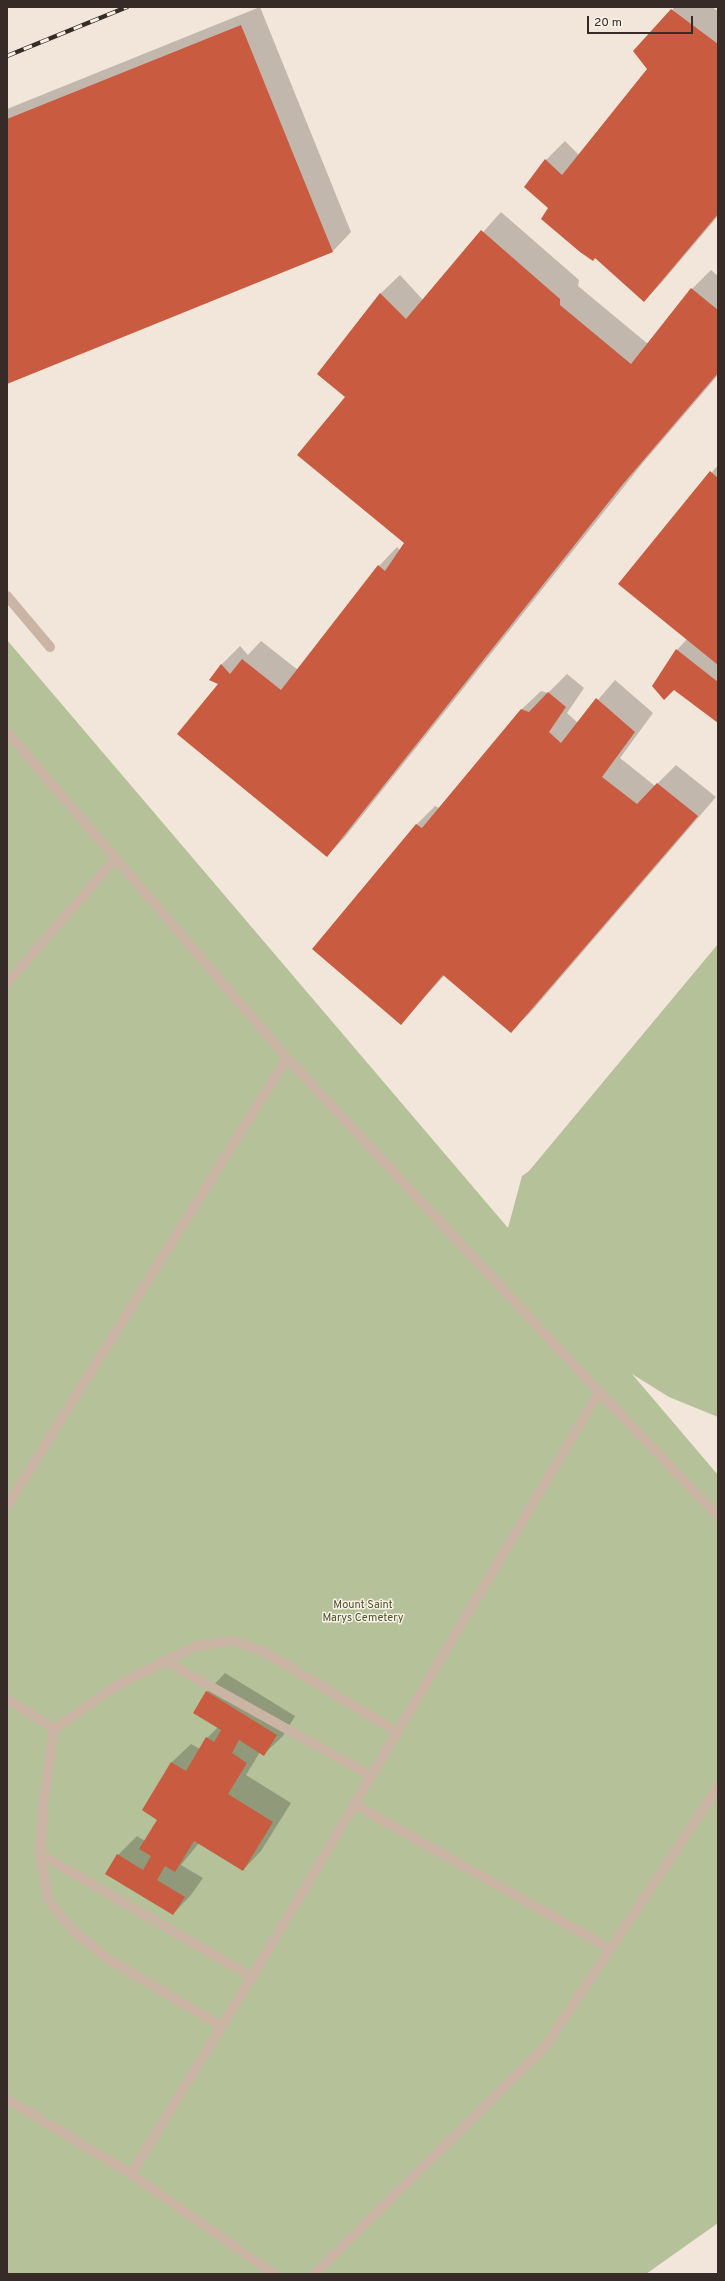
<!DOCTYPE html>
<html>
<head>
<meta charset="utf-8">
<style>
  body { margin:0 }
  #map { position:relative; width:725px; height:2281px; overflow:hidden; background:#f2e5d9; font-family:Overpass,sans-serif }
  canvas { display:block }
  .frame { position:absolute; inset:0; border:8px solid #362b27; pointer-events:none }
  .scale { position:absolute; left:587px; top:16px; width:106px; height:18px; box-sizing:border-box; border:2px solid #362b27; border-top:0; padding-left:5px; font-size:12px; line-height:14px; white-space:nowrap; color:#362b27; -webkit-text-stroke:3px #faf0e6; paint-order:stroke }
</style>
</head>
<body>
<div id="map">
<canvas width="725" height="2281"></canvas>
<div class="frame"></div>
<div class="scale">20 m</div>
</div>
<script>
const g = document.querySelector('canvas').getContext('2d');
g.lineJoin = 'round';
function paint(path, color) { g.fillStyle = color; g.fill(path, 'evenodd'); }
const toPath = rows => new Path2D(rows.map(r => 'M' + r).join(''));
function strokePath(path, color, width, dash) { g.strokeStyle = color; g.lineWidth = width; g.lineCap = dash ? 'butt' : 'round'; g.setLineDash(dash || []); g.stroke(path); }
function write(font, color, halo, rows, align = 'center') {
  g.font = font + ' Overpass,sans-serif'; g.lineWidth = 3; g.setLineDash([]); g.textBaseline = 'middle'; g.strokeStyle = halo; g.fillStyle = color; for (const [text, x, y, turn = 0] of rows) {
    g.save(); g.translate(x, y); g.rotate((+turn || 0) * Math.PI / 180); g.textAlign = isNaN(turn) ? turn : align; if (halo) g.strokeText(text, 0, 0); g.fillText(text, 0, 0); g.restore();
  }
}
const green = toPath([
  [7,640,508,1228,522,1176,529,1171,718,944,718,1417,669,1397,632,1374,718,1475,718,2223,646,2274,7,2274]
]);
const shadow = toPath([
  [260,7,351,232,333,251,7,383,7,109],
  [675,7,712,7,718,11,718,216,662,282,644,301,596,257,593,260,550,208,526,187,546,160,565,141,579,155,649,69,634,51],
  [501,212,579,280,578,286,648,344,692,289,711,270,718,276,718,375,642,464,345,837,327,856,220,684,221,665,240,646,248,655,261,641,298,670,379,566,397,547,400,550,405,543,347,397,318,374,381,293,400,275,423,300],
  [718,465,718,722,677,650,687,639,620,584],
  [567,674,584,688,567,713,578,723,615,680,653,713,620,758,655,786,676,765,716,797,530,1013,511,1031,445,975,400,1023,313,949,417,824,435,806,439,808,522,709,541,691,548,693],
  [225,1673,295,1716,283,1736,264,1754,260,1752,246,1775,291,1803,261,1851,243,1870,199,1843,181,1865,203,1878,191,1895,173,1914,106,1873,118,1855,137,1836,145,1841,158,1819,143,1810,172,1762,191,1744,200,1749,207,1738,218,1727,207,1692]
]);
const building = toPath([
  [671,9,718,44,718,214,644,302,595,258,593,261,580,252,541,219,548,208,524,187,545,159,562,175,647,69,633,51],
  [241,25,333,252,7,384,7,119],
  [481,230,560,299,560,305,631,364,691,288,718,310,718,373,623,484,327,857,177,734,218,684,209,680,221,664,230,674,242,659,281,690,378,565,385,571,404,543,297,455,345,397,317,374,380,293,406,319],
  [710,471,718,478,718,665,618,584],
  [676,649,718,682,718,723,674,690,664,700,652,686],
  [548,692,566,707,549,732,561,743,596,698,635,732,602,777,637,804,657,783,698,816,511,1033,443,975,401,1025,312,949,416,824,422,828,521,709,529,712],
  [206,1691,277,1735,264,1756,239,1740,232,1753,247,1763,228,1794,273,1822,243,1871,194,1841,175,1872,165,1866,157,1880,185,1897,173,1915,105,1874,117,1854,143,1870,151,1856,139,1849,157,1820,142,1810,171,1762,186,1771,206,1737,214,1742,221,1730,193,1713]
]);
const service = toPath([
  [7,732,287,1058,599,1392,718,1516],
  [7,983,116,858],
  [7,1506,287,1058],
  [165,1661,371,1776],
  [7,1699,54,1729],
  [354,1804,610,1949],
  [40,1854,252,1977],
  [221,2026,108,1959,72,1930,48,1899,40,1854,43,1806,54,1729,116,1686,165,1661,197,1646,232,1641,263,1651,397,1732],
  [7,2099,131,2174,274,2274],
  [131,2174,252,1977,599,1392],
  [314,2274,545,2047,718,1787]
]);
const minor = toPath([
  [7,596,50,647]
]);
const rail = toPath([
  [7,56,127,7]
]);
const parkNames = [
  ["Mount Saint",363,1606],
  ["Marys Cemetery",363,1619]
];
paint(green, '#b5c199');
paint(shadow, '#0003');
paint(building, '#c95c40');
strokePath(service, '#cab5a5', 10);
strokePath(minor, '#cab5a5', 10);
strokePath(rail, '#362b27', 4.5);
strokePath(rail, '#faf0e6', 3, [9]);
write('11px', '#46552a', '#faf0e6', parkNames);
</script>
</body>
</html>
